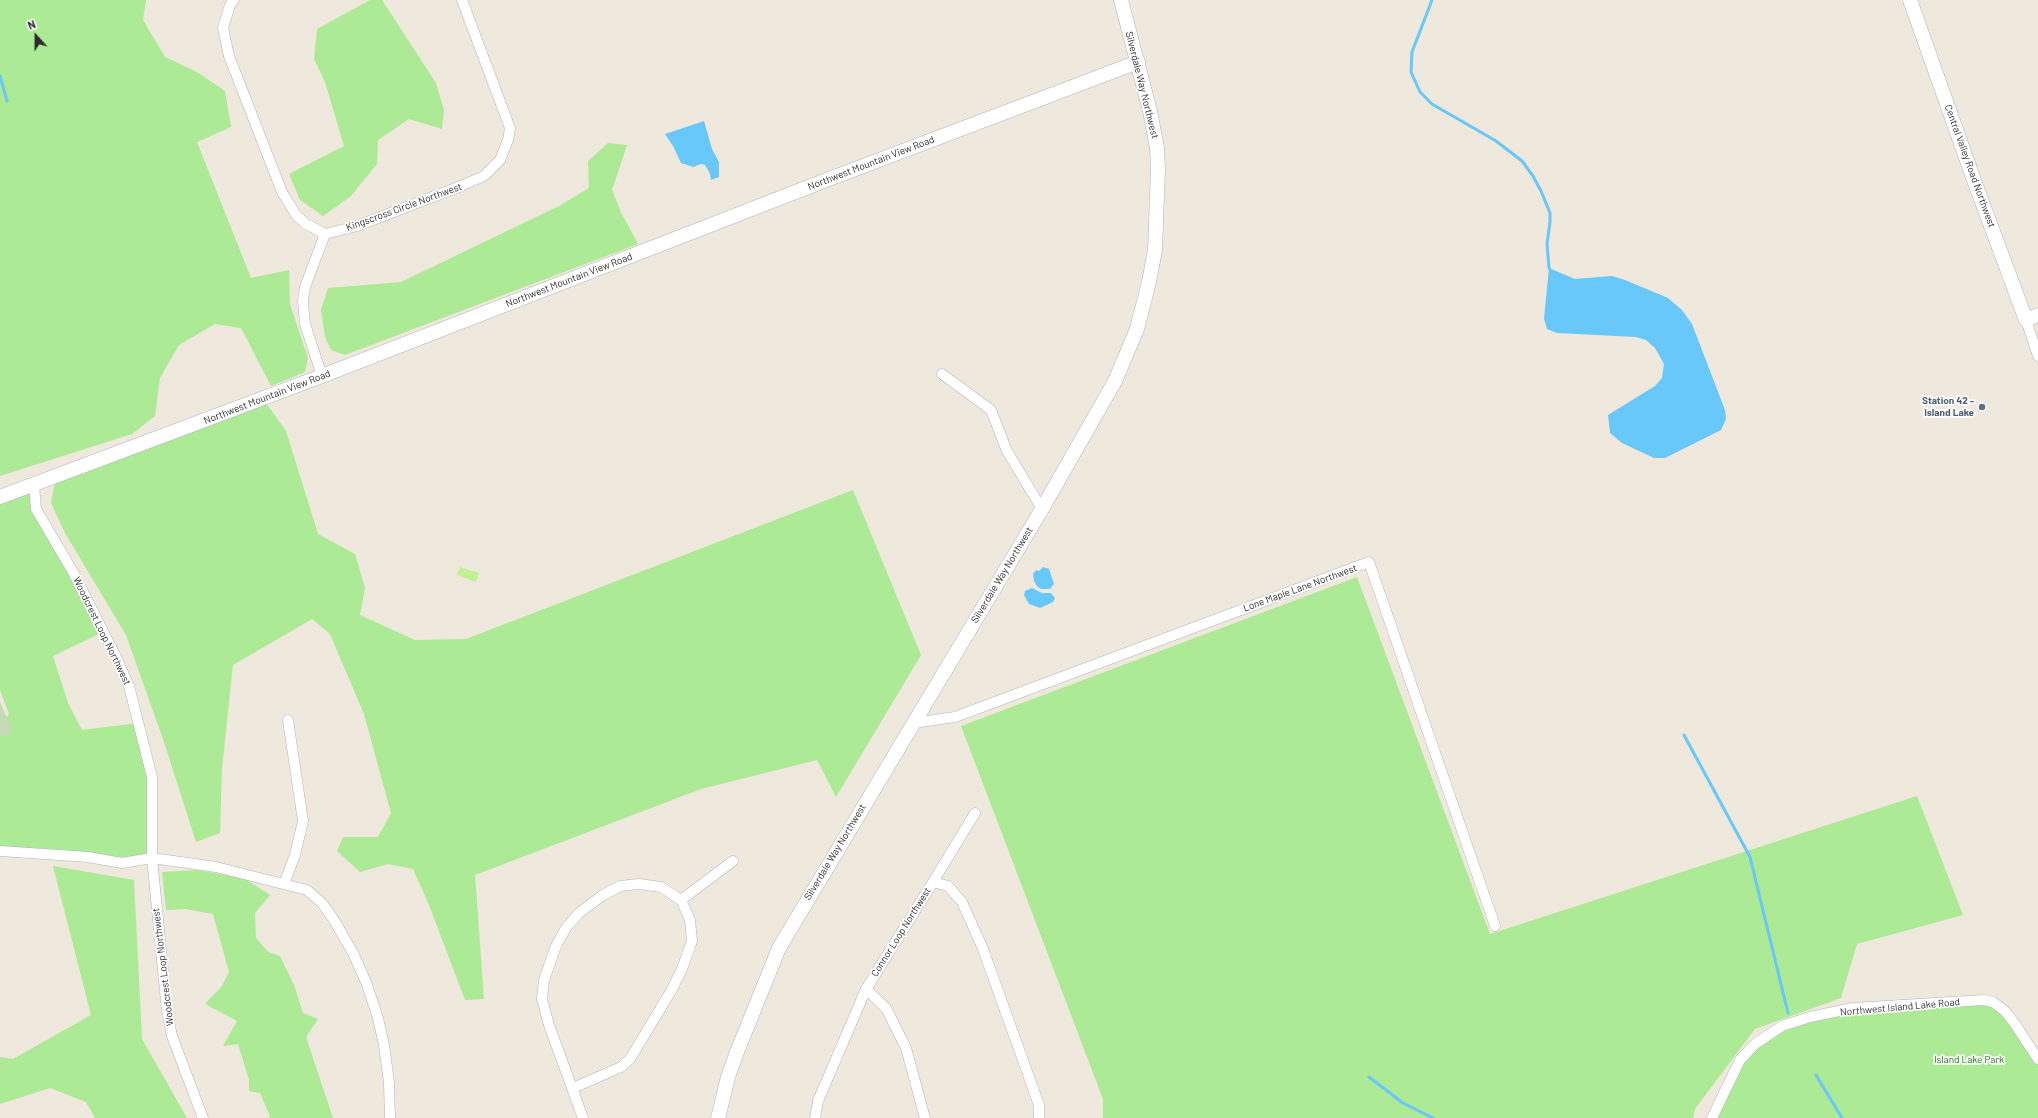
<!DOCTYPE html>
<html>
<head>
<meta charset="utf-8">
<style>
  body { margin:0 }
  #map { position:relative; width:2038px; height:1118px; overflow:hidden; background:#efe8dd; font-family:Barlow,sans-serif }
  canvas { display:block }
  .north { position:absolute; left:16px; top:16px; width:40px; height:40px; -webkit-text-stroke:3px #fff; paint-order:stroke; rotate:339deg; font-size:11px; font-weight:700; line-height:16px; text-align:center; color:#2c2c2c }
  .north::after { content:''; display:block; margin:auto; width:14px; height:18px; background:#2c2c2c; clip-path:polygon(50% 0,100% 100%,50% 72%,0 100%) }
</style>
</head>
<body>
<div id="map">
<canvas width="2038" height="1118"></canvas>
<div class="north">N</div>
</div>
<script>
const g = document.querySelector('canvas').getContext('2d');
g.lineJoin = 'round';
function paint(path, color) { g.fillStyle = color; g.fill(path, 'evenodd'); }
const toPath = rows => new Path2D(rows.map(r => 'M' + r).join(''));
function strokePath(path, color, width, dash) { g.strokeStyle = color; g.lineWidth = width; g.lineCap = dash ? 'butt' : 'round'; g.setLineDash(dash || []); g.stroke(path); }
function write(font, color, halo, rows, align = 'center') {
  g.font = font + ' Barlow,sans-serif'; g.lineWidth = 3.5; g.setLineDash([]); g.textBaseline = 'middle'; g.strokeStyle = halo; g.fillStyle = color; for (const [text, x, y, turn = 0] of rows) {
    g.save(); g.translate(x, y); g.rotate((+turn || 0) * Math.PI / 180); g.textAlign = isNaN(turn) ? turn : align; if (halo) g.strokeText(text, 0, 0); g.fillText(text, 0, 0); g.restore();
  }
}
const green = toPath([
  [0,0,146,0,143,20,165,57,197,72,225,91,231,127,197,142,251,278,289,270,290,304,308,358,305,372,271,386,241,328,215,324,179,345,160,378,155,416,132,434,0,476],
  [370,0,382,0,436,83,444,110,442,129,409,119,378,140,377,164,351,196,323,216,300,200,289,174,344,146,325,82,314,59,317,29],
  [608,143,627,145,612,190,621,212,638,244,345,355,331,350,325,337,321,310,328,288,401,282,559,206,589,188,588,161],
  [264,400,286,431,318,534,355,554,365,588,360,615,415,640,466,639,853,490,921,655,836,797,817,760,701,789,475,875,484,999,465,1000,429,905,413,869,388,864,360,872,337,851,343,837,378,837,391,813,364,714,330,634,312,619,233,665,222,768,220,833,196,842,163,739,126,635,65,533,51,503,56,477],
  [34,485,36,509,99,634,53,656,68,703,82,730,139,723,152,777,152,858,122,863,0,851,0,725,9,714,0,690,0,497],
  [1357,577,1490,934,1917,796,1963,915,1857,944,1841,998,1755,1029,1695,1109,1693,1118,1103,1118,1103,1099,961,726],
  [53,866,134,880,142,1039,187,1118,95,1118,86,1102,50,1088,0,1104,0,1057,13,1059,91,1015],
  [197,870,244,878,270,895,255,913,256,938,268,952,280,956,294,985,303,1013,318,1019,306,1037,333,1118,269,1118,270,1116,260,1093,249,1091,249,1080,238,1044,223,1046,237,1021,205,1004,222,986,229,972,213,914,185,909,166,910,162,872],
  [1993,1002,2038,1059,2038,1118,1712,1118,1740,1060,1782,1026,1853,1008]
]);
const cemetery = toPath([
  [0,702,13,733,0,738]
]);
const pitch = toPath([
  [460,567,479,573,476,582,457,575]
]);
const water = toPath([
  [704,121,712,149,719,162,719,177,711,180,710,174,705,165,701,164,693,167,681,163,673,146,665,134],
  [1549,268,1575,279,1612,276,1625,280,1668,298,1682,310,1692,324,1725,410,1726,419,1721,430,1665,458,1654,458,1622,443,1610,433,1608,415,1655,386,1662,378,1664,364,1655,348,1646,340,1636,337,1557,333,1547,329,1544,319],
  [1043,567,1049,569,1054,584,1050,589,1041,589,1037,586,1034,581,1033,574,1036,570,1039,571],
  [1032,588,1042,593,1051,593,1055,598,1053,602,1040,608,1029,604,1024,595,1025,591]
]);
const stream = toPath([
  [1432,0,1412,52,1411,72,1420,92,1432,104,1496,141,1522,161,1533,176,1541,191,1550,213,1550,222,1547,244,1549,268],
  [0,76,7,101],
  [1684,735,1750,857,1788,1013],
  [1816,1075,1842,1118],
  [1369,1077,1403,1103,1433,1118]
]);
const street = toPath([
  [234,0,230,5,223,28,229,56,282,192,296,215,306,224,325,234,357,226,461,186,484,176,500,160,508,140,510,128,462,0],
  [2026,320,2038,356],
  [942,374,991,410,1007,451,1042,509],
  [322,376,305,324,303,301,305,287,325,234],
  [34,485,36,509,73,572,115,655,129,686,152,777,152,858,167,1011,172,1036,203,1118],
  [913,723,955,717,1369,562,1495,926],
  [0,851,88,857,122,863,152,858,216,867,307,890,322,903,334,920,353,953,366,982,378,1018,384,1045,389,1083,390,1118],
  [933,882,975,813],
  [284,884,295,855,303,821,288,720],
  [681,900,733,861],
  [866,989,886,1008,906,1048,925,1118],
  [573,1088,621,1067,630,1059,671,991,682,969,692,941,690,920,681,900,661,887,639,884,620,886,603,895,579,913,566,928,556,946,544,980,542,999,549,1025,583,1118],
  [815,1118,818,1101,866,989,933,882,948,886,962,902,983,949,1039,1105,1039,1118],
  [1712,1118,1740,1060,1755,1044,1782,1026,1810,1017,1853,1008,1984,1000,1993,1002,2005,1011,2015,1024,2038,1059]
]);
const secondary = toPath([
  [1910,0,1975,183,2026,320,2038,315],
  [0,497,322,376,829,179,1138,62],
  [718,1118,728,1077,737,1052,779,948,1042,509,1115,381,1137,329,1149,282,1155,250,1158,169,1157,148,1150,111,1121,0]
]);
const markers = [
  [1982,407,4,"#5c6f8a"]
];
const streetNames = [
  ["Silverdale Way Northwest",1142,85,76],
  ["Northwest Mountain View Road",871,163,-21],
  ["Central Valley Road Northwest",1970,166,70],
  ["Kingscross Circle Northwest",404,207,-20],
  ["Northwest Mountain View Road",569,280,-21],
  ["Northwest Mountain View Road",267,397,-21],
  ["Silverdale Way Northwest",1002,575,-59],
  ["Lone Maple Lane Northwest",1300,588,-20],
  ["Woodcrest Loop Northwest",102,631,64],
  ["Silverdale Way Northwest",835,852,-59],
  ["Connor Loop Northwest",901,932,-58],
  ["Woodcrest Loop Northwest",163,967,-97],
  ["Northwest Island Lake Road",1900,1007,-5]
];
const serviceNames = [
  ["Station 42 -",1974,401],
  ["Island Lake",1974,413]
];
const parkNames = [
  ["Island Lake Park",1969,1060]
];
paint(green, '#acea95');
paint(cemetery, '#c3dab2');
paint(pitch, '#c1f290');
paint(water, '#67c8f9');
strokePath(stream, '#67c8f9', 3);
strokePath(street, '#b1b2c1', 11);
strokePath(secondary, '#b1b2c1', 15);
strokePath(street, '#fff', 10);
strokePath(secondary, '#fff', 14);
for (const [x, y, r, color] of markers) { const dot = new Path2D(); dot.arc(x, y, r, 0, 2 * Math.PI); g.fillStyle = color; g.fill(dot); strokePath(dot, '#fff', 1.5); }
write('10px', '#2c2c2c', '#fff', streetNames);
write('bold 10px', '#4e5e75', '#fff', serviceNames, 'right');
write('10px', '#217114', '#fff', parkNames);
</script>
</body>
</html>
